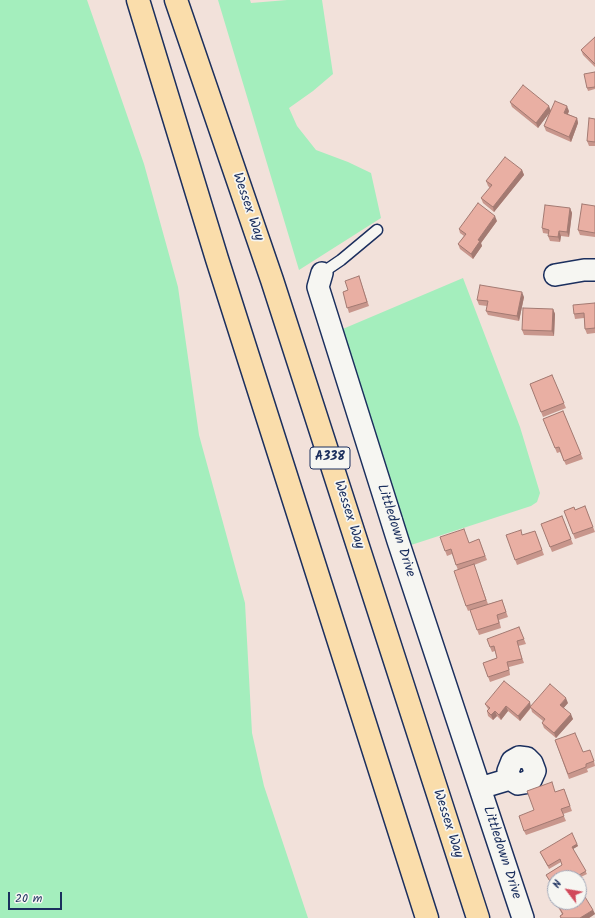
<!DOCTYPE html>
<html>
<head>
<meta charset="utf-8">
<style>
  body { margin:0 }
  #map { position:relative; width:595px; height:918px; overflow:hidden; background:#f2e1da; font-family:Kalam,sans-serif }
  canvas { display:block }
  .north { position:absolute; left:547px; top:870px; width:40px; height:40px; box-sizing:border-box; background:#f6f6f2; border:1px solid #9ea6b7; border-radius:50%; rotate:301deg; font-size:11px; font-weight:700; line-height:16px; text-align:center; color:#1b2f5e }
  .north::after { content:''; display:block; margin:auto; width:14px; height:18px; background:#d1495b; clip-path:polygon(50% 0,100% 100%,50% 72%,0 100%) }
  .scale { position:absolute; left:8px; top:892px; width:54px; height:18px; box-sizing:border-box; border:2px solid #1b2f5e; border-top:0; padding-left:5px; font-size:12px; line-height:14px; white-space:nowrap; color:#1b2f5e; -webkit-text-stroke:3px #f6f6f2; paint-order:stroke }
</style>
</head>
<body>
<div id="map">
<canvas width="595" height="918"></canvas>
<div class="north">N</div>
<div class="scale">20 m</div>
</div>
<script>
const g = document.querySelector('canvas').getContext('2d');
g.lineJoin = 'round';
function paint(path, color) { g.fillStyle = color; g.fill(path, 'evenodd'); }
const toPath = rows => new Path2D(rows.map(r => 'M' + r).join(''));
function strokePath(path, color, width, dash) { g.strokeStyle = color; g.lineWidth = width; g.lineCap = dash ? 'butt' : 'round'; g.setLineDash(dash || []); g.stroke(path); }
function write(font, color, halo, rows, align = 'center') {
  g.font = font + ' Kalam,sans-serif'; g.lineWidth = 3.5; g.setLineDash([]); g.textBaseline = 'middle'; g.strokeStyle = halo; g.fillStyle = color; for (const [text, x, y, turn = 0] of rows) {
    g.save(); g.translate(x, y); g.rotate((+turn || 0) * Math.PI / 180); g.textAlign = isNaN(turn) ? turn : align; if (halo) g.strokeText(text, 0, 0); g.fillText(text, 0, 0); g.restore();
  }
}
const green = toPath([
  [0,0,87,0,144,164,178,287,199,435,245,603,252,733,264,786,308,918,0,918],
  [218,0,250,0,251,3,287,0,322,0,333,74,313,91,289,108,297,126,316,150,348,162,371,173,381,218,299,270],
  [463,278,520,427,540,493,537,502,531,506,411,545,338,331]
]);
const lane = toPath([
  [322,273,341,260,377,230]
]);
const street = toPath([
  [322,273,318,287,398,541,523,918],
  [555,275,584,270,595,270],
  [480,788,510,779,508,771,512,761,519,757,527,758,532,763,535,771,531,780,524,783,518,784,510,779]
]);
const highway = toPath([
  [138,0,217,259,427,918],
  [176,0,272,280,478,918]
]);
const wall = toPath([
  [595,37,595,67,583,55,581,50],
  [595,72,595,89,588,91,587,88],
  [510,102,551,110,569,111,568,114,577,118,578,123,571,142,546,131,544,126,549,113,538,128,512,107],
  [595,119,595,146,589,146,587,141],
  [522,170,524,175,494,212,483,203,481,198,490,188,488,186,486,181],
  [595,206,595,237,580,235,578,230],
  [570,208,572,213,569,237,561,236,560,242,550,241,548,236,549,234,543,233,542,228],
  [497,221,481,243,482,246,473,259,460,249,458,244,464,236,460,233,459,229],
  [359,276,369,306,349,313,343,292,348,290],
  [524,297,519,321,488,315,486,311,487,306,479,305,477,300],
  [595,303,595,333,587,334,585,329,584,318,575,319,574,314],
  [553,309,555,314,554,336,524,335,522,330],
  [552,375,566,408,543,417,530,384],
  [563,411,583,459,566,465,560,452,557,453,543,419],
  [585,506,595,532,575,539,564,511,575,510],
  [562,516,573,544,552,552,541,524],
  [535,531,544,555,517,565,506,535,523,535],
  [440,537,469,543,479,539,487,560,474,565,488,604,502,600,508,617,499,620,501,628,479,635,470,610,468,611,466,606,458,570,452,554,447,556],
  [519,627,526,644,518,646,524,663,509,667,510,675,490,682,483,663,497,658,495,651,492,652,490,647],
  [568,703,563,708,573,719,556,738,544,728,542,723,543,721,532,712,531,708,520,721,508,711,501,720,497,716,493,720,488,716,487,711,488,709,485,704,531,707],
  [555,740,583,752,594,761,595,766,587,769,588,772,569,779],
  [564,789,572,811,563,814,566,821,526,835,524,831,534,810,555,792],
  [577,844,578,846,573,849,587,874,579,878,555,878,555,890,546,875,562,865,561,862,549,869,540,852],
  [555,902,579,902,593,910,595,914,589,918,561,918,560,916,562,914]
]);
const shadedWall = toPath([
  [549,106,551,111,538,128,536,123],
  [567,106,569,111,566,118,564,113],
  [577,118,578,123,571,142,569,137],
  [522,170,524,175,494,212,493,207],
  [570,208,572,213,569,237,567,232],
  [495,216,497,221,481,243,482,246,473,259,471,254,478,240],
  [559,231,561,236,560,242,558,237],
  [522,292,524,297,519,321,517,316],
  [553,309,555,314,554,336,552,331],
  [566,698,568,703,562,710,560,705],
  [530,702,531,707,520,721,518,716],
  [506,706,508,711,501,720,499,715],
  [495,711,497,716,493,720,491,715],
  [571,714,573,719,556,738,554,733],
  [577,844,578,846,573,849,572,847],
  [593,910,595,914,589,918,580,918]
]);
const building = toPath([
  [595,37,595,64,581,50,595,37],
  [595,72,595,87,587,88,584,74,595,72],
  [523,85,549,106,536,123,510,102,523,85],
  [555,101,567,106,564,113,577,118,569,137,544,126,555,101],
  [589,118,595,119,595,142,587,141,589,118],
  [505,157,522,170,493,207,481,198,492,185,486,181,505,157],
  [478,203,495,216,478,240,480,241,471,254,458,244,466,234,459,229,478,203],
  [582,204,595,206,595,233,578,230,582,204],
  [545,205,570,208,567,232,559,231,558,237,548,236,549,230,542,228,545,205],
  [359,276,367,302,347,308,343,292,348,290,345,281,359,276],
  [480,285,522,292,517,316,486,311,488,301,477,300,480,285],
  [595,303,595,328,585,329,584,313,574,314,573,305,595,303],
  [523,308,553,309,552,331,522,330,523,308],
  [552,375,564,403,541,412,530,384,552,375],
  [563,411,581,454,564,461,559,447,555,448,543,419,563,411],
  [585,506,593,527,573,534,564,511,574,507,575,510,585,506],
  [562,516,571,539,550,547,541,524,562,516],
  [464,529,469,543,479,539,485,556,456,565,451,549,445,551,440,537,464,529],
  [521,530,522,535,535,531,542,550,515,560,506,535,521,530],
  [474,564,486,600,466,606,454,571,474,564],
  [502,600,506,612,497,615,499,623,477,630,470,610,502,600],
  [519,627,524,639,517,641,522,659,507,662,509,670,488,677,483,663,497,658,494,646,490,647,487,639,519,627],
  [504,681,530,702,518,716,506,706,499,715,495,711,491,715,487,711,490,708,485,704,504,681],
  [550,684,566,698,560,705,571,714,554,733,542,723,545,719,530,707,550,684],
  [575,733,583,752,590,750,594,761,586,764,586,767,568,774,555,740,575,733],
  [552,782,555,792,564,789,570,806,561,809,564,816,524,831,519,816,534,810,527,791,552,782],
  [572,833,577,844,572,847,586,871,574,878,555,878,555,889,546,875,562,865,560,859,548,866,540,852,572,833],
  [579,887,593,910,580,918,561,918,560,916,563,914,556,902,579,902,579,887]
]);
const shields = [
  [330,458,40]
];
const shieldNames = [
  ["A338",330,458]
];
const streetNames = [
  ["Wessex Way",247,207,71],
  ["Wessex Way",348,515,72],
  ["Littledown Drive",395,531,72],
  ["Wessex Way",447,824,72],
  ["Littledown Drive",501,853,72]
];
paint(green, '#a4eebd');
strokePath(lane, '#1b2f5e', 13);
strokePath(street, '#1b2f5e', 24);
strokePath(highway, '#1b2f5e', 25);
strokePath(lane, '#f6f6f2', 10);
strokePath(street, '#f6f6f2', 21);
strokePath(highway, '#faddab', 22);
paint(wall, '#c8968c');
paint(shadedWall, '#a37a72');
paint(building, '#e9afa3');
strokePath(building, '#a37a72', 1);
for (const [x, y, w] of shields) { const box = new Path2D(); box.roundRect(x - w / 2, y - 11, w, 22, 3); g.fillStyle = '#f6f6f2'; g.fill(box); strokePath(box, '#1b2f5e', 1); }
write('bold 13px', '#1b2f5e', null, shieldNames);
write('14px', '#1b2f5e', '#f6f6f2', streetNames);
</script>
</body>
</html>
